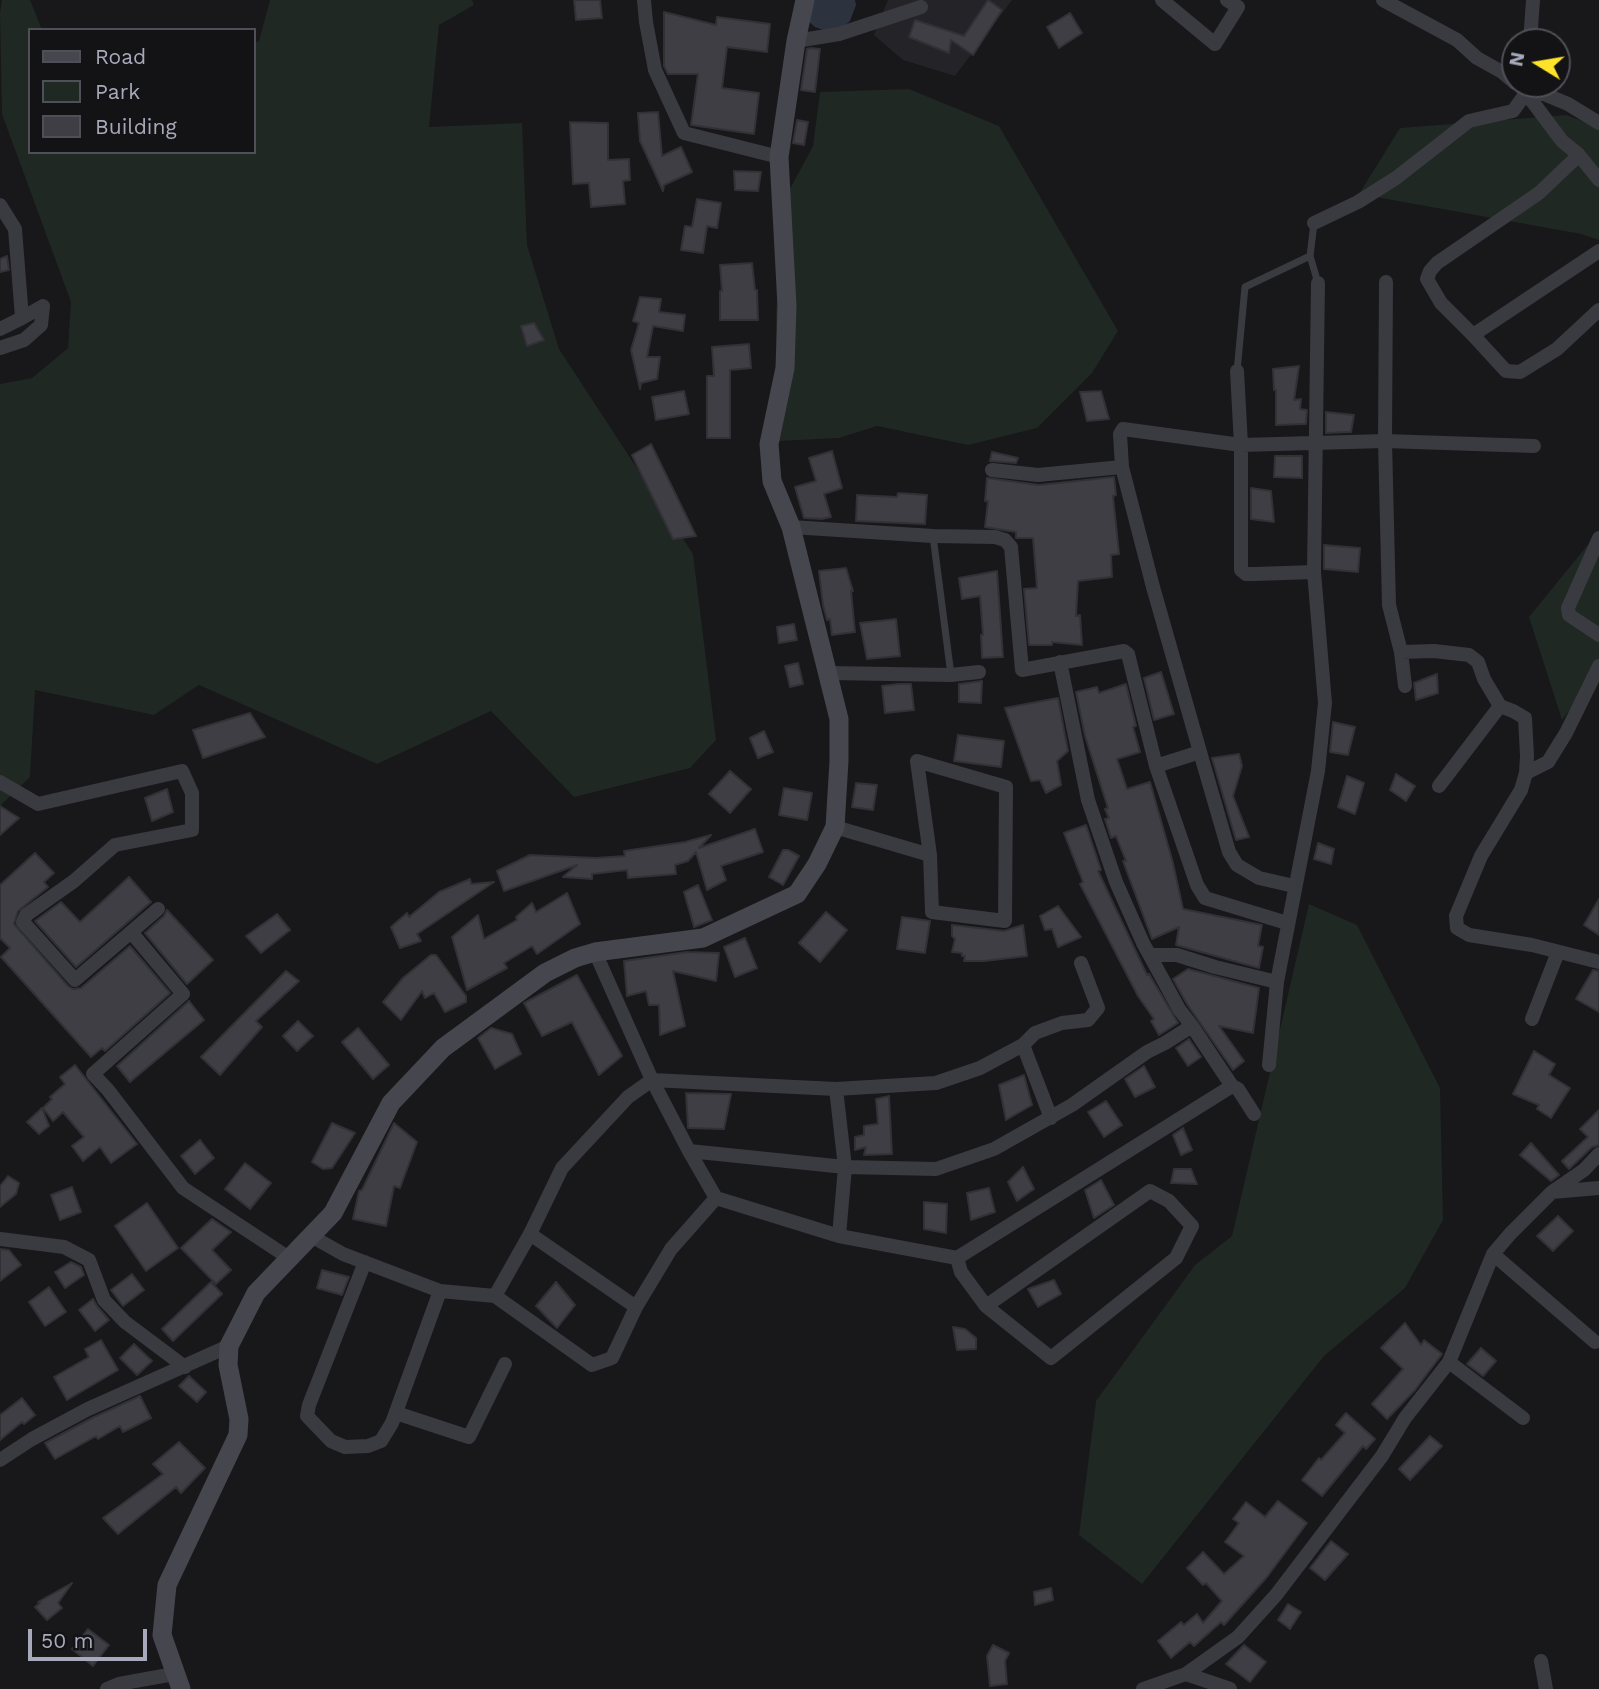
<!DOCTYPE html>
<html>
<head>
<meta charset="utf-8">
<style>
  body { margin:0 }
  #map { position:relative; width:1599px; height:1689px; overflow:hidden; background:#18171a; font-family:"Work Sans",sans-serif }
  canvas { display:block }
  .legend { position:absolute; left:28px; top:28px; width:228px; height:126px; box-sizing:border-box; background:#131215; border:2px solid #4f4f57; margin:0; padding:9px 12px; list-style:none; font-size:21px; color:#a8aabb }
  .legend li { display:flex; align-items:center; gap:14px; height:35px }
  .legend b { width:35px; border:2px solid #4f4f57 }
  .north { position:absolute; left:1501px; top:28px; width:70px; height:70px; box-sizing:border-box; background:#131215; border:2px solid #4f4f57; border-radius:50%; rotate:281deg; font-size:19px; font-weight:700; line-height:28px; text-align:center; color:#a8aabb }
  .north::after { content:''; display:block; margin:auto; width:24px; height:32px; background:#ffe22a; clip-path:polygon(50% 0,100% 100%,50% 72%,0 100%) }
  .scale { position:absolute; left:28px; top:1629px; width:119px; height:32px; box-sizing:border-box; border:4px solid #a8aabb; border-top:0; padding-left:9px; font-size:21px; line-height:24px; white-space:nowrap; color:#a8aabb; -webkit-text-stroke:5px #131215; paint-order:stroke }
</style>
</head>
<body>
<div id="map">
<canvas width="1599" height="1689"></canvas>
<ul class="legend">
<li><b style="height:9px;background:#46464f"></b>Road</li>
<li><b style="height:19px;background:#1f2822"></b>Park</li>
<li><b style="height:19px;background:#3f3e45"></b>Building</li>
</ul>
<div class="north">N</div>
<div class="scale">50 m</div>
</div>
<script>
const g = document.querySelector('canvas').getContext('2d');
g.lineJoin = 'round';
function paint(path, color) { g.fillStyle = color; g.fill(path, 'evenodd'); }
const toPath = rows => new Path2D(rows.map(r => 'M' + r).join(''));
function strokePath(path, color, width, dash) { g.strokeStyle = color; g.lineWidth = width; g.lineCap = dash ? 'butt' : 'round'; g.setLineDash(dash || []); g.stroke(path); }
const built = toPath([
  [888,0,1012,0,955,76,903,60,874,35]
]);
const green = toPath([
  [2,0,30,0,42,30,30,30,30,152,254,152,254,43,259,41,270,0,472,0,474,5,439,25,429,127,522,123,527,245,559,349,693,554,716,740,690,768,574,797,491,711,377,764,199,685,154,715,35,690,30,777,0,806,0,384,32,378,68,348,71,302,2,114,0,13],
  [909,89,999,126,1118,331,1092,373,1037,428,968,445,877,426,839,438,779,441,776,313,784,200,813,146,820,92],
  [1566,115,1599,127,1599,240,1581,234,1359,194,1400,128],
  [1599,531,1599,671,1562,720,1529,617],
  [1309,904,1357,925,1440,1088,1443,1220,1405,1288,1324,1356,1142,1584,1079,1535,1096,1401,1195,1265,1232,1236]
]);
const water = toPath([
  [803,0,855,0,856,5,850,21,843,27,826,31,815,27,808,21]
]);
const building = toPath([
  [574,0,600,0,602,18,576,20,574,0],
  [988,0,1002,10,973,55,951,40,949,53,909,37,915,20,964,36,988,0],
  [664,12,716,25,717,17,770,24,767,52,727,47,722,88,759,93,754,134,691,125,698,74,668,74,664,66,664,12],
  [1070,13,1082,33,1059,48,1047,27,1070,13],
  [811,48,820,49,815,92,801,90,807,49,811,48],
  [658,112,662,156,681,147,692,172,664,185,663,191,640,141,638,113,658,112],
  [797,120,808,122,804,145,793,143,797,120],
  [570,122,608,123,608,160,629,159,630,180,623,181,625,204,591,207,589,183,573,184,570,122],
  [734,171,761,172,758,191,735,190,734,171],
  [697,199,721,203,717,228,707,226,703,253,681,250,685,226,692,227,697,199],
  [7,256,9,270,0,272,0,259,7,256],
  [752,263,755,290,757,290,758,320,720,320,720,291,722,291,720,265,752,263],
  [640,297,661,299,659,312,685,315,683,331,653,326,647,357,660,357,657,379,641,383,640,389,631,350,639,323,633,321,640,297],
  [534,323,544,340,527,346,521,326,534,323],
  [749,344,751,368,730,370,730,438,707,438,707,376,714,376,712,347,749,344],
  [1299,366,1294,400,1301,399,1300,409,1307,410,1306,424,1276,425,1276,390,1274,390,1273,369,1299,366],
  [684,391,689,414,656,420,652,397,684,391],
  [1101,391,1109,419,1087,421,1080,392,1101,391],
  [1326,412,1354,415,1351,432,1326,433,1326,412],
  [651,444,696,536,673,539,632,455,651,444],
  [832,451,842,488,824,494,831,517,822,519,804,518,795,487,816,481,809,458,832,451],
  [992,452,1018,458,1016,463,990,461,992,452],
  [1275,456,1302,456,1302,478,1274,477,1275,456],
  [1114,477,1116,495,1113,496,1119,554,1111,555,1112,577,1078,581,1076,616,1080,615,1082,645,1052,642,1052,645,1029,645,1024,589,1037,588,1033,538,1016,538,1016,532,985,527,988,501,985,501,987,478,1039,485,1114,477],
  [1251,488,1271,491,1274,522,1251,519,1251,488],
  [898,493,927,495,925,524,856,521,857,495,897,497,898,493],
  [1324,545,1360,548,1358,572,1324,569,1324,545],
  [846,568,853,591,851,591,855,632,832,635,830,619,827,620,823,605,819,571,846,568],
  [997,571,1003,657,982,658,981,635,983,635,980,596,962,599,959,578,997,571],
  [896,619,900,656,867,659,860,623,896,619],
  [794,624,797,640,779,643,777,627,794,624],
  [798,663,803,684,790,687,785,666,798,663],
  [1161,672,1174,714,1154,720,1144,678,1161,672],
  [1437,674,1438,693,1416,700,1414,683,1437,674],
  [982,681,981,703,959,702,959,684,982,681],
  [898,684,911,684,914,710,885,713,882,686,898,684],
  [1126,684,1136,726,1133,727,1140,752,1117,759,1127,789,1150,782,1173,863,1183,909,1262,925,1258,946,1263,947,1259,968,1176,945,1179,927,1152,939,1123,861,1126,861,1116,836,1111,838,1105,819,1109,818,1105,809,1108,808,1085,736,1076,692,1097,687,1099,693,1126,684],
  [1058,698,1068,751,1057,761,1061,785,1046,793,1040,780,1031,781,1005,708,1058,698],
  [250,713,265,737,203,758,193,730,250,713],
  [1333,722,1355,727,1348,755,1330,752,1333,722],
  [764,731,773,752,758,758,750,738,764,731],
  [958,735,1004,741,1001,767,954,761,958,735],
  [1239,754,1242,766,1233,796,1249,837,1236,840,1212,758,1239,754],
  [730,771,751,789,730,813,709,794,730,771],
  [1396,774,1415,786,1406,801,1390,790,1396,774],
  [1347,776,1364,783,1355,814,1338,807,1347,776],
  [856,783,877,785,873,810,852,807,856,783],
  [784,788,812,793,807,820,779,815,784,788],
  [167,789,173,812,152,821,145,798,167,789],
  [0,806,19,818,0,835,0,806],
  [1086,825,1101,870,1098,871,1147,975,1149,974,1178,1023,1159,1035,1151,1021,1154,1019,1138,996,1080,884,1083,882,1064,833,1086,825],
  [755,829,763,852,721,866,726,880,707,890,696,852,688,861,675,865,676,874,628,878,627,870,592,874,592,879,563,877,577,865,504,891,497,871,530,855,596,858,625,856,624,851,685,842,711,835,699,848,755,829],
  [1318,843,1334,849,1331,864,1314,859,1318,843],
  [783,850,788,850,799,856,783,885,769,877,783,850],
  [35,853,54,873,44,882,48,887,18,911,14,924,68,986,73,989,81,988,130,946,170,993,105,1051,102,1048,91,1057,1,957,10,948,0,938,0,885,35,853],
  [129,877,151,902,76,967,35,921,61,902,80,922,129,877],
  [470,879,471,884,494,882,417,934,421,941,400,948,391,927,407,913,409,917,439,892,470,879],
  [698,885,712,920,694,927,684,892,698,885],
  [567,893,580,924,537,954,532,946,504,963,507,968,467,990,452,937,478,915,484,939,517,920,516,917,532,903,536,912,567,893],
  [1599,899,1599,935,1584,925,1599,899],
  [1058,906,1081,937,1058,947,1052,929,1045,930,1040,916,1058,906],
  [167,910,213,960,187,984,145,933,164,916,167,910],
  [826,912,847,930,820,962,799,943,826,912],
  [277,914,290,930,261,953,246,936,277,914],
  [902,917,930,921,925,953,897,949,902,917],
  [952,925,1004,931,1023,925,1027,956,984,961,964,961,965,956,962,956,962,953,952,952,955,939,952,936,952,925],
  [745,938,757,968,735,977,724,947,745,938],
  [687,952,719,953,716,981,673,971,685,1026,660,1035,659,1005,649,1005,646,991,627,996,624,961,687,952],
  [431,955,436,955,466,996,466,1002,445,1012,434,993,425,998,422,991,401,1020,383,1002,403,978,431,955],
  [1188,969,1259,988,1253,1033,1219,1026,1244,1061,1233,1070,1187,1004,1173,979,1188,969],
  [1593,970,1599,971,1599,1012,1576,999,1593,970],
  [286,971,299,981,256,1021,262,1027,220,1075,201,1057,286,971],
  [577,975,622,1056,599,1075,572,1022,542,1036,524,1003,577,975],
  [189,1001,204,1020,130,1082,117,1066,189,1001],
  [298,1021,313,1036,297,1051,283,1036,298,1021],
  [358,1028,389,1065,373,1079,342,1042,358,1028],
  [491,1028,512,1034,521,1054,495,1069,478,1038,491,1028],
  [1189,1039,1201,1057,1188,1066,1176,1048,1189,1039],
  [1534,1051,1555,1064,1549,1075,1570,1088,1551,1118,1537,1109,1539,1105,1513,1094,1534,1051],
  [75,1065,137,1144,111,1163,100,1147,83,1161,72,1146,84,1137,63,1112,53,1121,43,1108,52,1099,50,1097,65,1084,60,1077,75,1065],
  [1144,1066,1155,1087,1135,1097,1125,1079,1144,1066],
  [1024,1075,1032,1105,1006,1120,999,1085,1024,1075],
  [686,1093,731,1094,724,1129,688,1128,686,1093],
  [889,1096,892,1154,864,1155,866,1147,855,1150,855,1137,864,1135,864,1126,878,1124,876,1099,889,1096],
  [1106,1101,1122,1125,1104,1137,1088,1112,1106,1101],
  [42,1108,49,1126,39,1134,27,1122,42,1108],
  [1599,1110,1599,1145,1592,1147,1569,1169,1562,1161,1588,1137,1580,1129,1599,1110],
  [332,1123,355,1133,332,1168,323,1169,312,1162,332,1123],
  [394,1123,417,1142,400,1188,394,1186,386,1226,353,1219,359,1191,362,1190,394,1123],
  [1183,1128,1192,1150,1181,1155,1173,1135,1183,1128],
  [200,1140,214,1158,195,1174,181,1156,200,1140],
  [1531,1143,1559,1175,1551,1181,1520,1155,1531,1143],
  [245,1163,271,1183,250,1209,225,1189,245,1163],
  [1023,1167,1034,1189,1017,1201,1008,1182,1023,1167],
  [1174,1169,1191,1169,1197,1184,1171,1183,1174,1169],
  [8,1176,19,1183,16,1194,0,1207,0,1186,8,1176],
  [1101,1180,1114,1205,1094,1218,1085,1190,1101,1180],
  [72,1187,81,1212,60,1220,51,1195,72,1187],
  [989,1188,995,1212,971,1220,967,1193,989,1188],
  [924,1202,947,1204,946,1233,924,1229,924,1202],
  [147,1203,178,1248,146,1271,115,1226,147,1203],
  [1558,1216,1573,1231,1553,1251,1537,1236,1558,1216],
  [212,1219,231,1232,212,1250,231,1270,216,1284,181,1248,212,1219],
  [0,1249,9,1250,21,1265,0,1281,0,1249],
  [71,1262,81,1267,84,1275,65,1288,55,1272,71,1262],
  [322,1270,349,1277,342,1295,317,1288,322,1270],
  [132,1274,144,1290,123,1306,111,1290,132,1274],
  [1054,1280,1061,1294,1038,1307,1028,1289,1054,1280],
  [211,1282,222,1294,173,1341,162,1329,211,1282],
  [556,1282,575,1305,557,1328,536,1306,556,1282],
  [49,1287,66,1312,45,1326,29,1302,49,1287],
  [93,1299,97,1306,109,1320,95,1331,79,1310,93,1299],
  [1405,1323,1421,1345,1424,1340,1442,1354,1415,1390,1387,1419,1372,1404,1403,1369,1381,1348,1405,1323],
  [953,1327,965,1329,976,1338,976,1349,957,1350,953,1327],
  [101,1340,118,1370,67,1400,54,1377,89,1357,85,1349,101,1340],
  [134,1344,152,1361,137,1375,120,1358,134,1344],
  [1481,1348,1496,1361,1483,1376,1467,1364,1481,1348],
  [189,1376,206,1392,197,1402,179,1386,189,1376],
  [140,1396,151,1418,123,1432,120,1426,98,1439,96,1436,55,1459,45,1443,92,1418,140,1396],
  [22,1398,35,1415,24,1424,22,1422,0,1440,0,1415,22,1398],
  [1346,1413,1375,1439,1366,1449,1363,1446,1322,1496,1302,1480,1319,1458,1321,1460,1345,1433,1336,1425,1346,1413],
  [1430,1436,1442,1446,1410,1480,1399,1469,1430,1436],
  [179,1442,205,1468,181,1493,176,1487,118,1534,103,1518,163,1474,153,1464,179,1442],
  [1278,1501,1307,1523,1267,1577,1224,1625,1221,1622,1194,1646,1190,1642,1171,1658,1158,1641,1181,1622,1184,1625,1197,1614,1203,1623,1222,1601,1206,1583,1203,1585,1187,1568,1203,1552,1224,1574,1244,1556,1225,1542,1239,1523,1233,1519,1246,1502,1265,1517,1278,1501],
  [1331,1541,1348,1554,1325,1580,1310,1568,1331,1541],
  [72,1583,58,1603,62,1608,47,1620,35,1607,40,1603,38,1602,72,1583],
  [1051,1588,1053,1600,1035,1605,1034,1592,1051,1588],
  [1288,1604,1301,1612,1290,1629,1278,1620,1288,1604],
  [88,1629,109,1645,93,1666,72,1649,88,1629],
  [993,1645,1009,1653,1005,1661,1007,1684,990,1686,987,1656,993,1645],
  [1244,1645,1266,1662,1250,1682,1226,1664,1244,1645]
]);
const lane = toPath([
  [1310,256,1318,283],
  [1237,371,1245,287,1310,256,1314,223],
  [933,536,951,675]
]);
const street = toPath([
  [644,0,646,22,655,70,684,133,779,157],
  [1162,0,1215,44,1238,7,1227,0],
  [1383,0,1457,40,1477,58,1502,72,1515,83],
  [796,41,839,34,921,7],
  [1530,42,1533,0],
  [1523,89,1562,141,1579,155,1599,180],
  [0,205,15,229,22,318,43,306,41,325,24,340,0,348],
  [1314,223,1358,202,1396,178,1469,121,1513,111,1526,93,1544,94,1568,104,1599,123],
  [1599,251,1473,335,1506,371,1520,372,1557,349,1599,310],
  [1386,282,1385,441,1534,446],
  [0,329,22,318],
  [1473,335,1441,303,1427,279,1430,271,1437,263,1539,193,1579,155],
  [1237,371,1241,445,1241,570,1246,574,1255,574,1314,572,1318,283],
  [1122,467,1120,434,1123,429,1241,445,1385,441,1389,605,1401,652,1405,686],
  [992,470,1038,475,1122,467,1153,587,1200,752,1156,766,1197,885,1205,898,1287,923],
  [791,527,933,536,995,537,1005,540,1011,547,1022,670,1124,651,1128,654,1156,766],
  [1599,538,1568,608,1569,615,1599,635],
  [1401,652,1434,651,1469,655,1478,662,1484,679,1500,706,1513,711,1525,718,1527,756,1526,773,1521,790,1481,856,1456,916,1457,928,1469,935,1532,945,1599,962],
  [1060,662,1088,800,1116,882,1143,943,1179,1009,1192,1026,1165,1043,1147,1052,1072,1105,994,1149,936,1169,845,1167,839,1236,957,1258,1232,1086,1238,1089,1254,1114],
  [828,673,951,675,979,672],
  [1200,752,1229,852,1237,865,1259,878,1294,886],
  [1526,773,1548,762,1566,733,1599,666],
  [0,782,38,804,182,771,192,793,192,830,115,845,74,881,26,915,23,922,75,980,158,909],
  [1439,786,1500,706],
  [835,827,930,855,932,912,1005,921,1006,787,917,761,930,855],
  [131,932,183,994,93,1074,108,1090,183,1188,289,1258],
  [595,952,652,1080,689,1151],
  [1151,955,1177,955,1215,967,1277,982],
  [1532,1019,1558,952],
  [1192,1026,1232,1086],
  [1023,1045,1035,1033,1062,1023,1088,1020,1098,1008,1081,963],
  [1269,1065,1277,982,1318,771,1325,703,1314,572],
  [1599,1154,1584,1170,1552,1192,1599,1188],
  [530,1234,636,1307],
  [311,1236,343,1254,440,1291,495,1296,530,1234,562,1168,628,1097,652,1080,836,1089],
  [839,1236,716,1198,689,1151,845,1167,836,1089,936,1083,980,1068,1023,1045,1051,1118],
  [0,1239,64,1247,89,1260,104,1300,125,1322,185,1367],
  [1493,1254,1595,1342],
  [957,1258,961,1272,986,1306,1150,1191,1169,1201,1192,1226,1176,1258,1051,1358,986,1306],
  [365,1262,309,1405,307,1416,331,1441,345,1447,368,1446,381,1441,392,1423,440,1291],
  [495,1296,592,1365,612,1358,636,1307,671,1249,716,1198],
  [1449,1362,1523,1418],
  [396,1413,469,1437,505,1364],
  [0,1460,32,1439,88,1409,229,1346],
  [1541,1661,1546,1689],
  [1186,1674,1230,1689],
  [107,1689,119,1684,174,1674],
  [1143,1689,1186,1674,1238,1637,1276,1595,1382,1456,1405,1418,1449,1362,1493,1254,1510,1234,1552,1192]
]);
const secondary = toPath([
  [181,1689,162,1635,167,1585,238,1435,239,1419,228,1365,229,1346,256,1293,333,1213,391,1103,443,1048,545,973,575,958,595,952,703,938,797,894,817,864,835,827,839,761,839,719,791,527,772,481,769,444,785,368,787,306,779,157,796,41,805,0]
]);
paint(built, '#242327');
paint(green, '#1f2822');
paint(water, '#2c333f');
paint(building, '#3f3e45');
strokePath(building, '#323136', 2);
strokePath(lane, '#3a3a41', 7);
strokePath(street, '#3a3a41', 14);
strokePath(secondary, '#46464f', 19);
</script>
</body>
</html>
